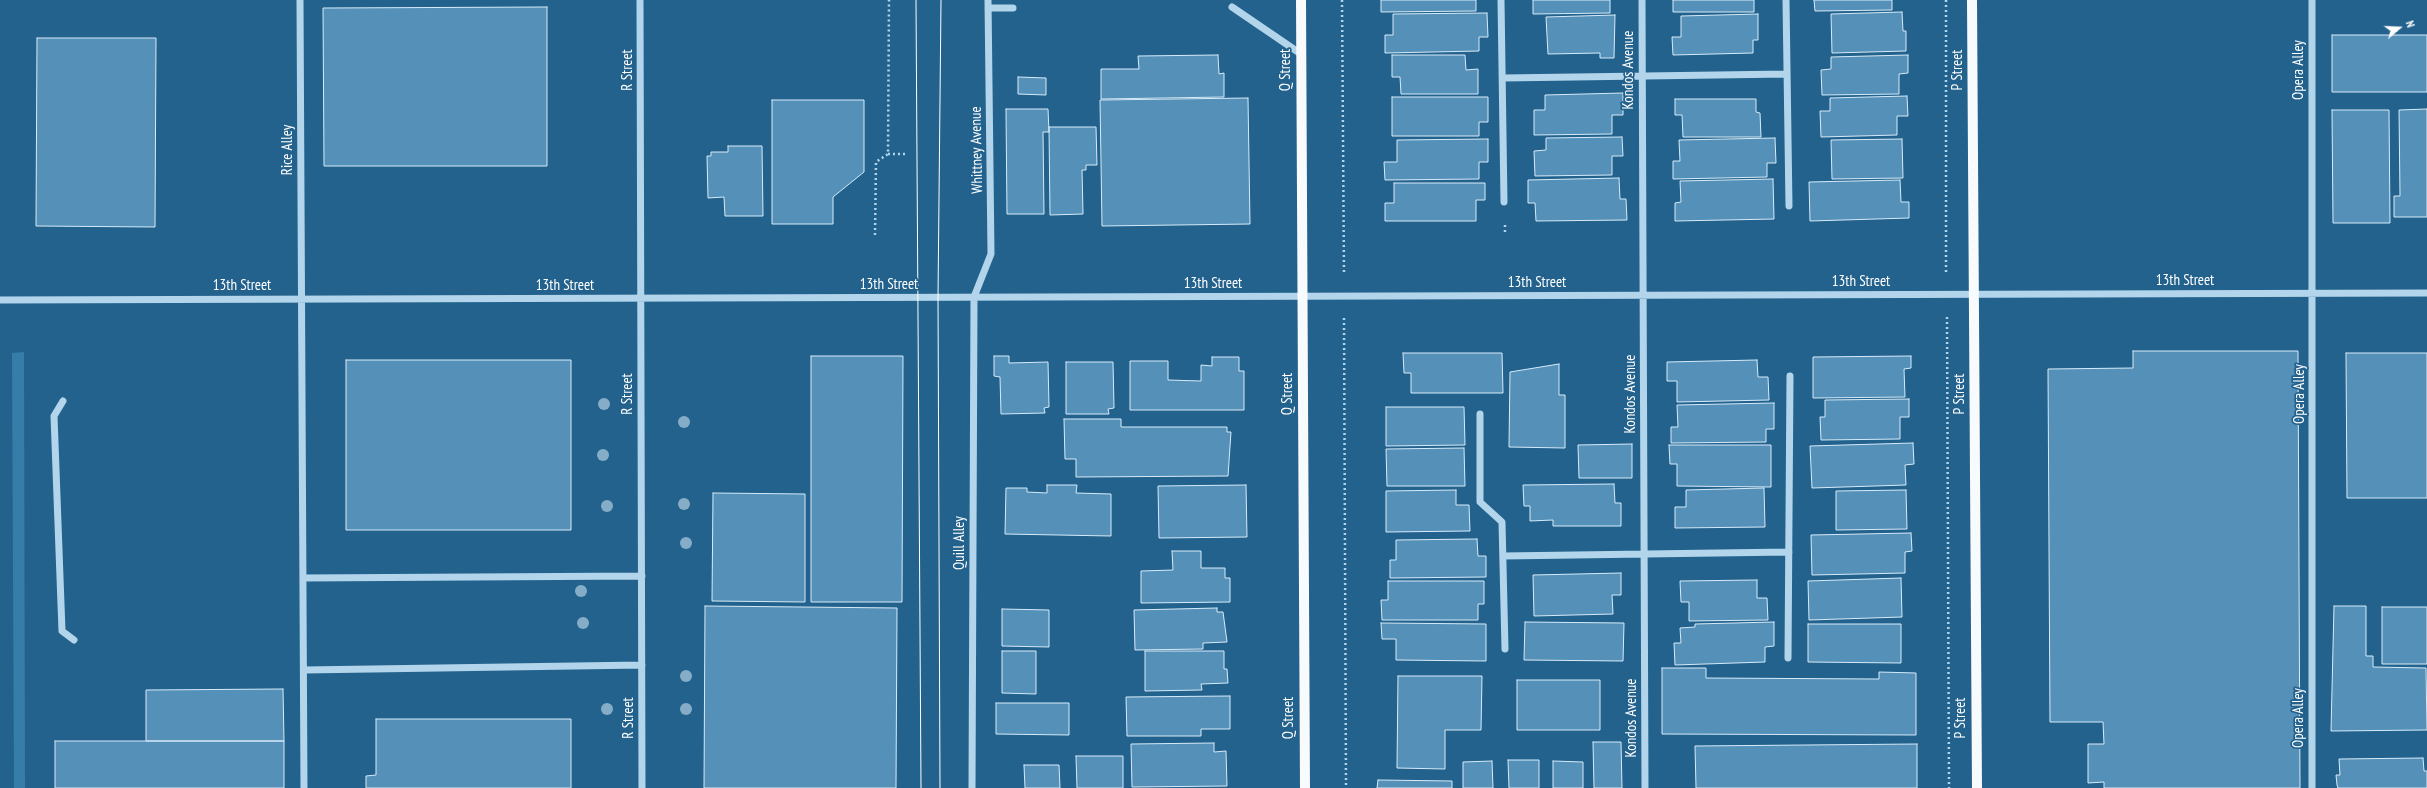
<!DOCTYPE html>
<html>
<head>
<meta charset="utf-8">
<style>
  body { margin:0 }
  #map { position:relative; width:2427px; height:788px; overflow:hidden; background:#23628d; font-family:"PT Sans Narrow",sans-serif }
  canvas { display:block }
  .north { position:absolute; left:2379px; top:8px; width:40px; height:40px; -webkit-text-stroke:3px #23628d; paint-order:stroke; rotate:71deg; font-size:11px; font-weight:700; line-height:16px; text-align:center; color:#fff }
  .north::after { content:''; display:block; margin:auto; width:14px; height:18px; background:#fff; clip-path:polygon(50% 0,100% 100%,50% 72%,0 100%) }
</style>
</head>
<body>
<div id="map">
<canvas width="2427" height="788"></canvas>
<div class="north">N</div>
</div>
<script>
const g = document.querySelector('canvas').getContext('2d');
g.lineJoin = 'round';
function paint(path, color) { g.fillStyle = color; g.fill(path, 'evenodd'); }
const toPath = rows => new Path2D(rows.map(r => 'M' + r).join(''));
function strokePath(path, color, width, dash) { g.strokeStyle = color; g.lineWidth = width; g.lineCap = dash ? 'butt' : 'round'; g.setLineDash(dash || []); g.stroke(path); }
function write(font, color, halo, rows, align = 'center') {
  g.font = font + ' "PT Sans Narrow",sans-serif'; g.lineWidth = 3.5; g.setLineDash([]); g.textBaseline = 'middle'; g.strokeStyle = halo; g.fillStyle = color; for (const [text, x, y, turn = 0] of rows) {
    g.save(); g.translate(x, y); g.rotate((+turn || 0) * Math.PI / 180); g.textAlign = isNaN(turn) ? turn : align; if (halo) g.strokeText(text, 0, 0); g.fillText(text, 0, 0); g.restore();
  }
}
const green = toPath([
  [24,352,25,788,14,788,12,353]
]);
const building = toPath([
  [1381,0,1476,0,1476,11,1381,12,1381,0],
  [1533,0,1610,0,1610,13,1533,14,1533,0],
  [1673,0,1754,0,1754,12,1673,12,1673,0],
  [1814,0,1892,0,1892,10,1815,11,1814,0],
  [547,7,547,166,324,166,323,8,547,7],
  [1902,12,1903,31,1906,31,1906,51,1832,53,1831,14,1902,12],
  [1487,13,1488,37,1479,37,1479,51,1385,53,1385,35,1393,35,1393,14,1487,13],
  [1758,14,1758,40,1753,40,1753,53,1673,55,1672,37,1681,37,1681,16,1758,14],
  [1615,15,1614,58,1600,58,1600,53,1548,54,1546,17,1615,15],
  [2332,35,2427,35,2427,92,2332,92,2332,35],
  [37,38,156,38,155,227,36,226,37,38],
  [1218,55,1219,74,1224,73,1224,97,1101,99,1101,69,1139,69,1138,56,1218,55],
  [1392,55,1465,55,1466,70,1478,69,1478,94,1401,94,1400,77,1392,77,1392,55],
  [1908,55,1908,73,1899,74,1899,94,1822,95,1821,70,1831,69,1831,57,1908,55],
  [1018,77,1046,78,1046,95,1018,94,1018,77],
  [1623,93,1623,115,1612,115,1612,134,1534,135,1534,110,1545,110,1545,95,1623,93],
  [1907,96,1908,116,1897,116,1897,135,1821,137,1820,111,1830,111,1830,98,1907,96],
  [1392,97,1488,97,1488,122,1479,122,1479,136,1392,136,1392,97],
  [1248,98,1250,224,1102,226,1100,100,1248,98],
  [1675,99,1756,99,1756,112,1760,113,1761,137,1683,137,1682,115,1675,115,1675,99],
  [772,100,864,100,864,172,833,197,833,224,772,224,772,100],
  [1006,109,1048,109,1049,132,1043,132,1044,214,1007,214,1006,109],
  [2427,109,2427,217,2394,217,2394,196,2400,196,2399,110,2427,109],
  [2332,110,2389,110,2390,223,2333,223,2332,110],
  [1049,127,1096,127,1097,165,1086,165,1086,170,1082,170,1083,214,1050,215,1049,127],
  [1622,137,1623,156,1612,156,1612,175,1535,176,1534,151,1546,150,1546,138,1622,137],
  [1775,138,1776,163,1767,163,1767,177,1673,179,1673,161,1680,161,1679,140,1775,138],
  [1488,139,1488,162,1479,162,1479,179,1385,180,1384,162,1397,162,1397,140,1488,139],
  [1902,139,1903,178,1832,179,1831,140,1902,139],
  [728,146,762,146,763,216,725,216,724,197,708,198,707,156,711,156,711,152,728,152,728,146],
  [1619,178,1620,199,1626,199,1627,220,1536,221,1535,203,1528,203,1528,180,1619,178],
  [1773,179,1774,219,1675,221,1675,203,1681,202,1680,181,1773,179],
  [1900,180,1901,202,1909,202,1909,218,1810,221,1809,182,1900,180],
  [1394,183,1485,183,1485,200,1476,200,1476,221,1385,221,1385,203,1394,203,1394,183],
  [2133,351,2298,351,2300,788,2104,788,2104,782,2088,783,2088,744,2104,744,2103,722,2050,722,2048,369,2133,368,2133,351],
  [1403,353,1502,353,1503,393,1411,393,1411,373,1404,373,1403,353],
  [2346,353,2427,353,2427,498,2347,498,2346,353],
  [811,356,903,356,902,602,811,602,811,356],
  [994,356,1009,356,1009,363,1048,362,1049,407,1044,408,1045,413,1001,414,1000,377,994,376,994,356],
  [1911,356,1911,368,1904,369,1905,397,1813,398,1813,357,1911,356],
  [1212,357,1239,357,1239,371,1244,371,1244,410,1130,410,1130,361,1168,361,1168,380,1201,381,1201,365,1212,366,1212,357],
  [346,360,571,360,571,530,346,530,346,360],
  [1757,360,1758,377,1768,377,1769,400,1677,402,1677,381,1667,381,1667,362,1757,360],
  [1066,362,1113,362,1114,408,1108,409,1109,414,1066,414,1066,362],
  [1559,364,1559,395,1565,395,1565,448,1509,447,1510,372,1559,364],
  [1909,399,1909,417,1900,417,1900,439,1821,440,1820,417,1825,417,1825,400,1909,399],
  [1774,403,1774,429,1766,429,1766,442,1671,443,1671,427,1678,427,1677,405,1774,403],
  [1386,407,1464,407,1465,445,1386,446,1386,407],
  [1064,419,1121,419,1121,427,1227,427,1227,432,1231,432,1228,476,1076,477,1076,459,1065,459,1064,419],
  [1913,443,1914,464,1905,465,1906,485,1812,488,1810,446,1913,443],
  [1632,444,1632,478,1579,478,1578,445,1632,444],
  [1669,445,1771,445,1771,487,1677,486,1677,464,1670,464,1669,445],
  [1464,448,1465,486,1387,486,1386,449,1464,448],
  [1614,484,1615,503,1621,503,1621,526,1553,526,1553,520,1530,521,1530,506,1524,506,1523,485,1614,484],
  [1047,485,1077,485,1076,493,1111,494,1111,536,1005,534,1006,488,1027,488,1027,492,1047,493,1047,485],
  [1246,485,1247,537,1159,538,1158,486,1246,485],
  [1764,488,1765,527,1675,528,1675,507,1686,507,1686,490,1764,488],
  [1456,490,1456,505,1469,505,1470,531,1386,532,1386,491,1456,490],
  [1906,490,1907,529,1836,530,1836,491,1906,490],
  [713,493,805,494,805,602,712,601,713,493],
  [1911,533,1912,551,1905,552,1905,573,1812,575,1811,535,1911,533],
  [1477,539,1478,556,1486,556,1486,577,1390,578,1390,560,1396,560,1396,540,1477,539],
  [1172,551,1201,551,1201,568,1225,568,1225,578,1230,578,1230,602,1141,603,1141,571,1173,570,1172,551],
  [1621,573,1621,595,1612,595,1613,614,1534,616,1533,575,1621,573],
  [1901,578,1902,617,1809,620,1808,581,1901,578],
  [1757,580,1757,598,1767,598,1768,620,1689,621,1689,602,1681,602,1680,581,1757,580],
  [1388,581,1484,581,1484,604,1478,604,1478,620,1382,620,1381,600,1388,600,1388,581],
  [705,606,897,608,896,788,704,788,705,606],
  [2334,606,2366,606,2366,656,2373,656,2373,667,2426,668,2427,730,2331,731,2334,606],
  [2382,607,2427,607,2427,664,2382,664,2382,607],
  [1217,608,1217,612,1223,612,1227,642,1203,643,1203,649,1135,650,1134,610,1217,608],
  [1002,609,1049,610,1049,647,1002,646,1002,609],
  [1525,622,1624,623,1623,661,1524,660,1525,622],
  [1774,622,1774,646,1765,647,1765,662,1675,665,1674,643,1681,643,1680,628,1695,627,1695,624,1774,622],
  [1381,623,1486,624,1486,661,1396,660,1396,639,1382,639,1381,623],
  [1808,624,1901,624,1901,663,1808,662,1808,624],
  [1002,651,1036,651,1036,694,1002,693,1002,651],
  [1145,651,1224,651,1224,669,1227,669,1228,683,1201,684,1202,690,1145,691,1145,651],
  [1662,668,1706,668,1706,678,1879,679,1879,672,1916,673,1916,735,1662,734,1662,668],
  [1398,676,1482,676,1481,730,1445,730,1445,769,1397,768,1398,676],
  [1517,680,1600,680,1600,730,1517,730,1517,680],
  [283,689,284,741,146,741,146,690,283,689],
  [1230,696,1230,729,1201,729,1201,736,1127,736,1126,697,1230,696],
  [996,703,1069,703,1069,735,996,734,996,703],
  [376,719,571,719,571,788,366,788,366,776,376,775,376,719],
  [55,741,284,741,284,788,55,788,55,741],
  [1593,742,1621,742,1622,788,1594,788,1593,742],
  [1214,743,1214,752,1226,751,1227,786,1132,787,1131,744,1214,743],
  [1917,744,1917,788,1696,788,1695,746,1917,744],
  [1076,756,1123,756,1123,788,1077,788,1076,756],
  [2423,758,2424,771,2427,771,2427,788,2338,788,2337,785,2336,775,2340,775,2339,759,2423,758],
  [1508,760,1539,760,1539,788,1509,788,1508,760],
  [1492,761,1493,788,1463,788,1463,762,1492,761],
  [1553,761,1583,762,1583,788,1553,788,1553,761],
  [1024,765,1059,765,1060,788,1025,788,1024,765],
  [1378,780,1452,781,1452,788,1377,788,1378,780]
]);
const path = toPath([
  [1342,0,1344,273],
  [1946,0,1946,274],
  [888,154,908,154],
  [1505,232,1505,222],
  [875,235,876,162,888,154,889,0],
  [1947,317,1949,788],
  [1344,318,1346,788]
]);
const minor = toPath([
  [300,0,304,788],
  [640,0,642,788],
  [1501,0,1504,202],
  [1642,0,1645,788],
  [1786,0,1789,206],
  [1232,7,1301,54],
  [988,8,1013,8],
  [1503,78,1787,74],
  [0,300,2427,293],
  [63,401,54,416,62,631,74,640],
  [1480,414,1480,502,1502,522,1505,649],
  [1503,556,1789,552],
  [303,578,642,576],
  [1788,658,1790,376],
  [304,670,642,665],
  [972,788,974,297,991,254,988,0],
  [2312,788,2312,0]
]);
const major = toPath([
  [1301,0,1305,788],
  [1972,0,1977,788]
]);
const tram = toPath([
  [916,0,921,788],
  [940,788,938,297,941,0]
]);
const trees = [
  [604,404],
  [684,422],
  [603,455],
  [684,504],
  [607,506],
  [686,543],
  [581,591],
  [583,623],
  [686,676],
  [607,709],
  [686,709]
];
const streetNames = [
  ["R Street",628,70,-90],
  ["Q Street",1286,70,-90],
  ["Kondos Avenue",1629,70,-90],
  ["P Street",1958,70,-90],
  ["Opera Alley",2299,70,-90],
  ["Rice Alley",288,150,-90],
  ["Whittney Avenue",977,150,-91],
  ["13th Street",2185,281],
  ["13th Street",1861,282],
  ["13th Street",1537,283],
  ["13th Street",1213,284],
  ["13th Street",889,285],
  ["13th Street",242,286],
  ["13th Street",565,286],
  ["R Street",628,394,-90],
  ["Q Street",1288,394,-90],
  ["Kondos Avenue",1631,394,-90],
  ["P Street",1960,394,-90],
  ["Opera Alley",2300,394,-90],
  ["Quill Alley",960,543,-90],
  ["R Street",629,718,-90],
  ["Q Street",1289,718,-90],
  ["Kondos Avenue",1632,718,-90],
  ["P Street",1961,718,-90],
  ["Opera Alley",2299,718,-90]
];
paint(green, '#377daa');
paint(building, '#5490b8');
strokePath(building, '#d7ebf8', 1);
strokePath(path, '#b2d5eb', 2.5, [2, 3]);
strokePath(minor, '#b2d5eb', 7);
strokePath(major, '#f7fbfe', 10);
strokePath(tram, '#fff', 1);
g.fillStyle = '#86adc8';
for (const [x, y] of trees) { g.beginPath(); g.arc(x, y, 6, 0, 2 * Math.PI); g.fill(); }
write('15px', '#fff', '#23628d', streetNames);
</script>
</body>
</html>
